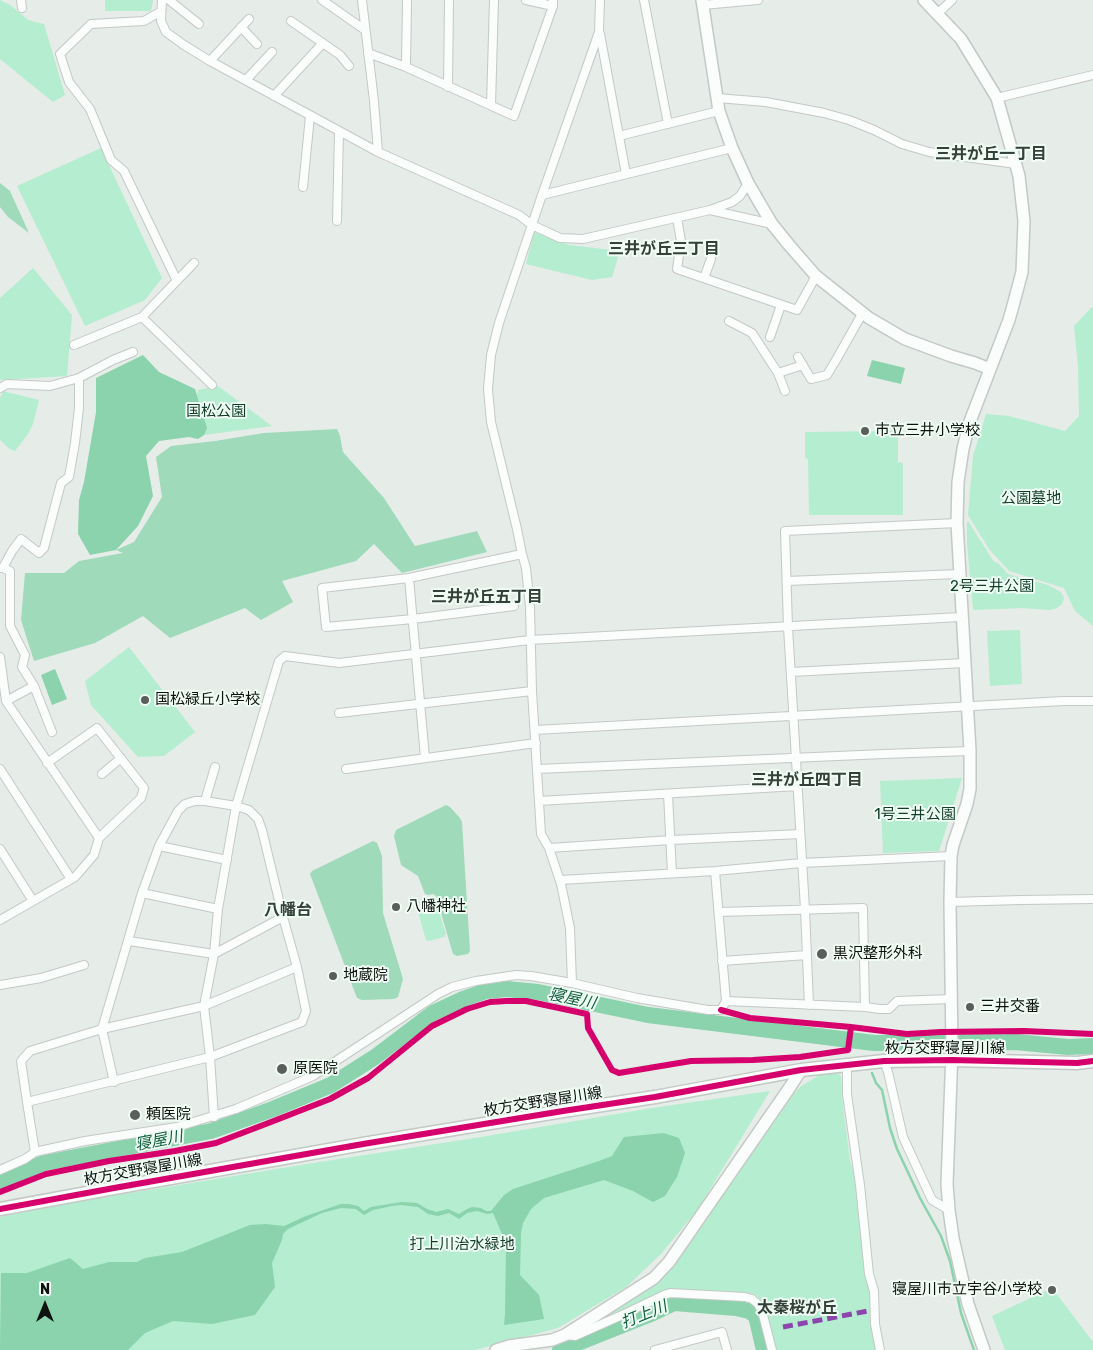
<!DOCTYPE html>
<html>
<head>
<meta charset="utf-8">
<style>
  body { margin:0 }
  #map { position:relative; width:1093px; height:1350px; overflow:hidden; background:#e6ece8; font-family:Rubik,sans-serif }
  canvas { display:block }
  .north { position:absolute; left:20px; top:1280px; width:50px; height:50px; -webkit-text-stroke:4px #effdf5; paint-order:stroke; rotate:0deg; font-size:14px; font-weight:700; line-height:20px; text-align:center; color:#0e1310 }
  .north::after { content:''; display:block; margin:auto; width:18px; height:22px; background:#0e1310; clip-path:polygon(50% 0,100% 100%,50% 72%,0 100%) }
</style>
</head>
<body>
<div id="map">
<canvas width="1093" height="1350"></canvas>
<div class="north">N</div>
</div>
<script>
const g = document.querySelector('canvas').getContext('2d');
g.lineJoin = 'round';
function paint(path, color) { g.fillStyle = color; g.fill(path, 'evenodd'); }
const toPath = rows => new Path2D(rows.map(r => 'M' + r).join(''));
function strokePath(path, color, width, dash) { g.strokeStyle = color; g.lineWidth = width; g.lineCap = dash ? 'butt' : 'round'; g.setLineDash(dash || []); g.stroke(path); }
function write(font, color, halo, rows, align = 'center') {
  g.font = font + ' Rubik,"Noto Sans JP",sans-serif'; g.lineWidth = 4; g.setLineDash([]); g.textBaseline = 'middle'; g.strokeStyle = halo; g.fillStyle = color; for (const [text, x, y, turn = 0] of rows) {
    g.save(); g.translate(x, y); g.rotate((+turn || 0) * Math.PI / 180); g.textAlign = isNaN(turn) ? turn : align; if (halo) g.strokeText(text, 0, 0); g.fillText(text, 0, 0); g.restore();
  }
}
const green = toPath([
  [0,0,10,5,28,20,44,24,65,95,53,102,0,59],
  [105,0,153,0,151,11,105,11],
  [101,148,162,278,145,300,85,326,17,186],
  [534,232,569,245,620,251,612,277,592,280,526,264],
  [33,268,72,315,67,376,0,380,0,298],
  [1093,306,1093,626,1075,611,1064,588,1009,571,989,549,968,515,973,456,986,414,1009,416,1065,431,1079,416,1078,366,1074,326],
  [218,386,272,426,189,437,198,390],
  [3,391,39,400,33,424,28,434,15,451,10,449,0,440,0,398],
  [898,431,898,462,903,463,903,515,809,515,808,459,805,458,805,432],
  [968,521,994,562,998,563,1008,574,1048,585,1061,592,1064,598,1062,604,1057,608,1050,610,1022,608,973,610,967,542,967,523],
  [1020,630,1022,684,990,686,987,631],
  [129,647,195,732,164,756,138,757,91,705,85,681],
  [962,778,939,851,883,853,880,781],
  [432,897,435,899,446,934,444,937,429,941,426,940,416,905,416,902],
  [838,1073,841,1076,843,1106,850,1160,855,1177,861,1221,877,1350,776,1350,763,1302,756,1295,751,1293,667,1290,663,1291,603,1322,577,1332,653,1285,665,1275,745,1164,793,1095,800,1087,819,1075],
  [770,1091,698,1209,660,1255,626,1287,558,1328,475,1350,0,1350,0,1217,88,1200,313,1163,481,1137,652,1108],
  [1052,1288,1093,1342,1093,1350,1005,1350,992,1316]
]);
const forest = toPath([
  [0,183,10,191,29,233,8,217,0,207],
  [337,429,340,436,343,452,384,498,415,546,477,531,487,552,402,573,374,544,356,561,282,581,293,602,261,620,245,608,170,638,143,616,95,643,34,661,21,620,25,573,64,573,79,561,123,553,116,550,134,542,162,497,156,457,171,446,215,441,264,433],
  [446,805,450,807,460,818,462,822,470,951,468,954,457,956,453,954,436,896,433,894,428,895,425,894,418,876,401,865,394,836,396,830],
  [373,841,377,843,382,856,383,913,403,979,398,997,394,999,362,1000,357,998,310,874,312,871]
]);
const water = toPath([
  [143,355,159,372,195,389,207,428,204,435,198,439,189,437,159,441,146,456,153,496,138,526,116,550,90,555,78,534,79,500,84,482,96,412,96,378],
  [872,360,905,368,901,384,867,376],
  [55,669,67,699,52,705,41,675],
  [664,1133,679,1138,685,1153,677,1177,665,1196,653,1202,633,1191,604,1180,544,1198,531,1209,523,1223,521,1233,520,1275,539,1295,544,1319,504,1325,505,1313,506,1246,502,1234,493,1213,487,1214,477,1211,467,1213,459,1219,449,1213,438,1216,428,1214,418,1207,401,1205,392,1206,373,1210,364,1215,356,1209,341,1208,322,1213,288,1229,283,1234,282,1240,272,1263,275,1287,255,1315,212,1324,173,1321,145,1333,128,1350,0,1350,1,1273,27,1273,70,1258,83,1269,109,1262,137,1262,145,1258,182,1252,250,1225,266,1224,284,1226,306,1216,341,1204,349,1204,358,1206,364,1211,371,1207,402,1202,417,1203,427,1209,436,1212,448,1209,459,1214,467,1209,472,1207,481,1208,486,1211,491,1211,504,1195,513,1189,599,1161,612,1156,624,1137]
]);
const stream = toPath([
  [872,1073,876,1083,882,1090,890,1128,897,1149,920,1198,941,1236,950,1261,961,1313,974,1350]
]);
const river = toPath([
  [0,1181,44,1163,211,1131,273,1109,331,1085,375,1057,433,1013,463,999,486,991,506,989,538,992,648,1015,874,1043,1015,1042,1068,1047,1093,1046],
  [560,1350,653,1313,674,1303,736,1308,749,1311,756,1316,764,1350]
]);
const street = toPath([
  [21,0,22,8],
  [162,0,161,21,166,32,184,45,210,61,378,152,519,215,532,225,560,238,583,239,710,210,772,224],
  [169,0,199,24],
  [322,0,365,30],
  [362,0,374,101,378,152],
  [526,0,553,6],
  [644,0,668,124],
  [703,5,758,0],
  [160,12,144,21,91,24,60,54,69,82,90,109,111,160,124,171,177,281],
  [937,14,952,0],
  [291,21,340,55,349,66],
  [241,27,257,44],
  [600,34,626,174],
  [368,53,406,67,514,116,553,6,553,0],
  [210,61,249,19],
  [406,67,407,0],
  [246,80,272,52],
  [448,87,449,0],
  [274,96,323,43],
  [717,98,766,102,824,113,849,120,874,130,902,144,929,152,1016,164],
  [997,98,1093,75],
  [491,105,494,0],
  [619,136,719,111],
  [303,187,310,116],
  [542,195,732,148],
  [710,210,732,202,740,196,748,183],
  [677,218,681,241,677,269,797,310,816,276],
  [337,221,339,131],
  [704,278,711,259],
  [142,317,212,385],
  [729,321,752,333,778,373,785,391],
  [770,337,781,305],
  [74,345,142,317,194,263],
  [798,357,811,379,827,375,836,360,862,314],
  [778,373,803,365],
  [0,388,7,384,50,386,79,378],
  [0,568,3,568,12,551,21,539,39,553,44,548,61,483,69,477,75,443,79,408,79,378,113,360,133,352],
  [3,568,10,571,10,626,25,655,22,667,34,686,52,732],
  [409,578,425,758],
  [787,581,959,574],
  [514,606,413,619,326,627,322,588,409,578,522,554],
  [0,657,6,701,99,838],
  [791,672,965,663],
  [6,701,34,686],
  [339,713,532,691],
  [535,730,1064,701,1093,701],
  [0,769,71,879],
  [346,769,536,743],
  [537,769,884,754,970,751],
  [102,774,121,758],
  [668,794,672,873],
  [205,801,215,767],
  [539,801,798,786],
  [159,846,227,860],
  [549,848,671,840,800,834],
  [0,849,33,901],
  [715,871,726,1001],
  [560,880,715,871,802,863,951,856],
  [142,893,218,909],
  [950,902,1021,900,1093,899],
  [719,912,863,908,865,1007],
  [0,920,75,877,94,855,99,838,141,798,144,788,97,728,47,763],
  [129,941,214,954,283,917],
  [722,961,807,955],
  [572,983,570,928,561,884,549,848,541,834,532,691,530,607,526,568,522,554,517,529,491,422,488,389,491,355,499,323,542,195,599,32,600,0],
  [0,985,41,978,84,965],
  [809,1005,805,909,788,627,785,531,957,523],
  [884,1061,888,1072,903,1137,932,1200,949,1210],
  [847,1065,847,1094,860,1185,869,1274,874,1291,875,1324,880,1350],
  [114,1082,102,1029,204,1006,297,967],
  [27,1102,210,1057,302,1022,306,1011,297,967,283,917,262,830,258,819,249,810,236,806,205,801,195,801,185,804,178,811,159,846,142,893,102,1029,30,1051,21,1061,27,1102,35,1152],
  [214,1117,210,1057,204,1006,214,954,218,909,236,806,279,661,285,656,339,663,530,640,961,617],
  [0,1170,25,1159,35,1152,85,1141,177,1127,236,1109,313,1076,438,994,452,987,476,981,516,975,531,976,572,983,637,998,708,1010,721,1010,726,1001,865,1007,880,1009,889,1009,897,1001,951,999],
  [565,1335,575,1336,620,1316,664,1295,670,1293,745,1297,752,1299,758,1304,762,1311,772,1350],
  [655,1350,722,1332,727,1350]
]);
const secondary = toPath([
  [702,0,719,111,732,148,748,183,772,224,789,245,816,276,869,318,905,339,951,356,975,363,990,369],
  [924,0,961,39,997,98,1019,176,1024,221,1022,272,1014,302,1009,320,969,424,963,449,958,482,957,523,970,751,970,789,967,804,953,845,951,856,950,902,952,1051,947,1184,949,1210,953,1238,968,1304,984,1350],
  [496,1350,509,1346,552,1340,565,1335,654,1278,669,1262,788,1090,801,1070]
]);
const primary = toPath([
  [0,1209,114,1188,363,1144,563,1111,655,1097,801,1070,884,1061,952,1060,1077,1063,1093,1061]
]);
const quiet = toPath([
  [783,1327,868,1311]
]);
const cycleway = toPath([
  [721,1010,750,1018,851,1027,907,1034,941,1032,1024,1031,1093,1034],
  [0,1192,46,1174,109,1161,175,1151,216,1143,271,1122,330,1099,368,1078,432,1026,467,1009,490,1002,506,1001,526,1001,587,1014,588,1028,612,1070,619,1073,691,1061,753,1060,800,1057,848,1050,851,1027],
  [0,1209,114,1188,363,1144,563,1111,655,1097,801,1070,884,1061,952,1060,1077,1063,1093,1061]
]);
const markers = [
  [865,431,5,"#5a5f5c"],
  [145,700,5,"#5a5f5c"],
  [396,907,5,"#5a5f5c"],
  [822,954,6,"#5a5f5c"],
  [333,976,5,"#5a5f5c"],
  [970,1007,5,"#5a5f5c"],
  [282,1069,6,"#5a5f5c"],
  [135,1115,6,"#5a5f5c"],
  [1052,1290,5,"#5a5f5c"]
];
const parkNames = [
  ["国松公園",216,412],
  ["公園墓地",1031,499],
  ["2号三井公園",992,587],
  ["1号三井公園",915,815],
  ["打上川治水緑地",462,1245]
];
const poiNames = [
  ["市立三井小学校",875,431],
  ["国松緑丘小学校",155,700],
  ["八幡神社",406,907],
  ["黒沢整形外科",833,954],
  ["地蔵院",343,976],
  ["三井交番",980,1007],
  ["原医院",293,1069],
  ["頼医院",146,1115],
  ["寝屋川市立宇谷小学校",1042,1290,"right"]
];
const streetNames = [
  ["枚方交野寝屋川線",945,1049],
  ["枚方交野寝屋川線",543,1102,-9],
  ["枚方交野寝屋川線",143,1170,-10]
];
const neighbourhoodNames = [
  ["三井が丘一丁目",991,154],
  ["三井が丘三丁目",664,249],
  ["三井が丘五丁目",487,597],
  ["三井が丘四丁目",807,780],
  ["八幡台",288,910],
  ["太秦桜が丘",797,1308]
];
const waterNames = [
  ["寝屋川",572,999,12],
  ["寝屋川",159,1141,-11],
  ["打上川",644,1315,-22]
];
paint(green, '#b4edcf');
paint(forest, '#9fdabb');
paint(water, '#8ad3ad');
strokePath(stream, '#8ad3ad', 2.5);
strokePath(river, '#8ad3ad', 16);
strokePath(street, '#c3c9c5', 10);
strokePath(secondary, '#c3c9c5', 14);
strokePath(primary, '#c3c9c5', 15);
strokePath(street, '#fbfcfc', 8);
strokePath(secondary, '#fbfcfc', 11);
strokePath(primary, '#fbfcfc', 12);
strokePath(quiet, '#8e44ad', 5, [10, 5]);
strokePath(cycleway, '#d6006c', 6);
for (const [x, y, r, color] of markers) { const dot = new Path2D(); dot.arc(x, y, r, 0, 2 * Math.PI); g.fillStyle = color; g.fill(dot); strokePath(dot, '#effdf5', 2); }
write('15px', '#113d29', '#effdf5', parkNames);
write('15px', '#0e1310', '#effdf5', poiNames, 'left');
write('15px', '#0e1310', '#effdf5', streetNames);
write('bold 16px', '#35403a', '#effdf5', neighbourhoodNames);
write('italic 16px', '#0f5e3d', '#effdf5', waterNames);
</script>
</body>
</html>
